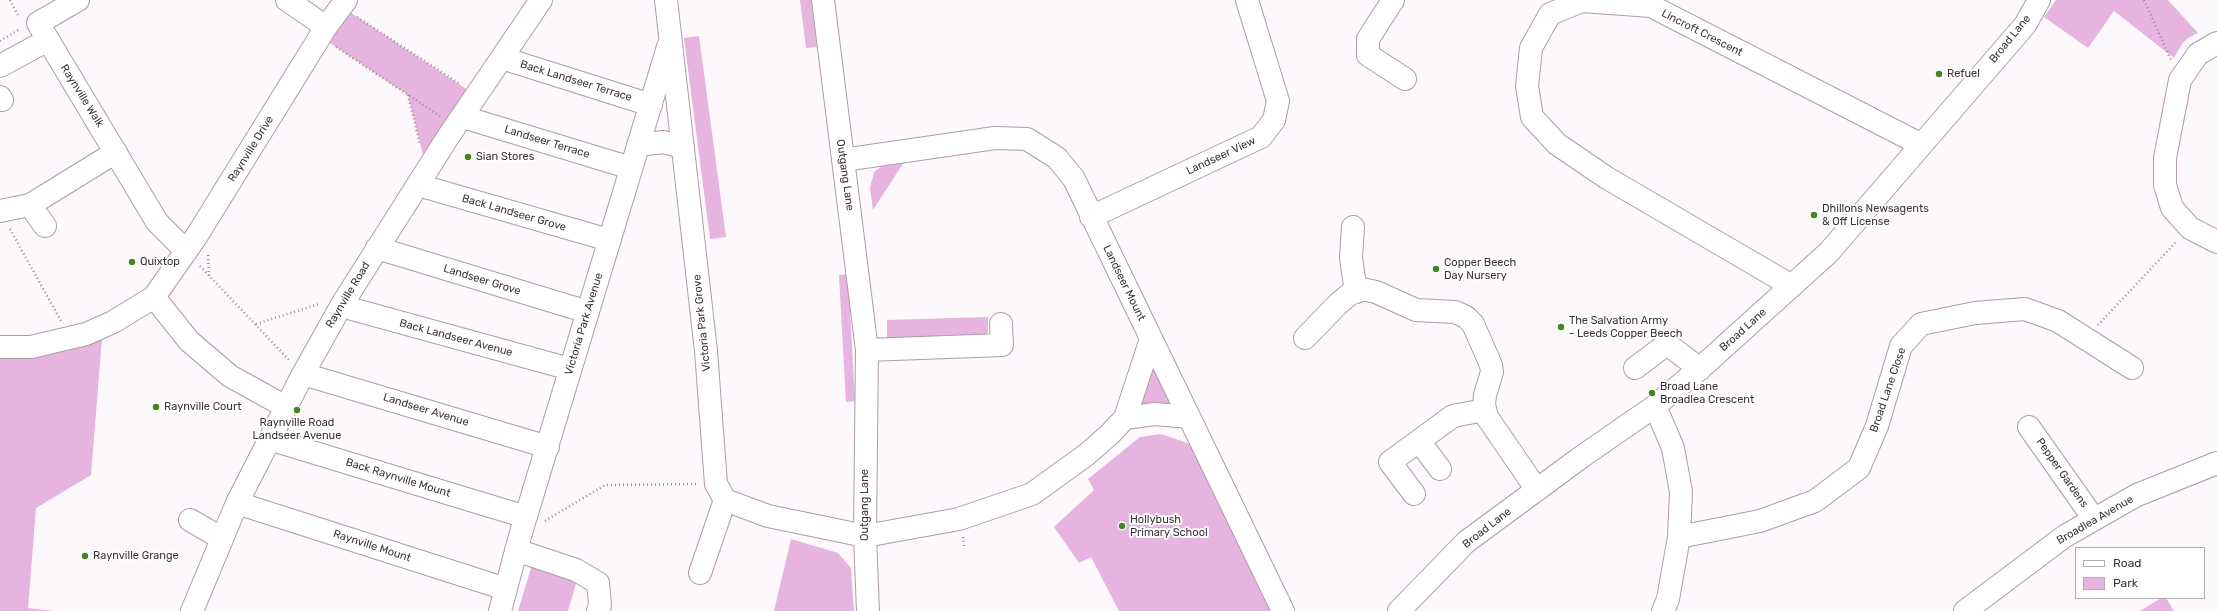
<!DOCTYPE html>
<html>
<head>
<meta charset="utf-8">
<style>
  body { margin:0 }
  #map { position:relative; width:2217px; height:611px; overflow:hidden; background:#fcf8fb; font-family:Rubik,sans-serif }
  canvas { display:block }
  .legend { position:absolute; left:2075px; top:547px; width:130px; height:52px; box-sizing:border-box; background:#fff; border:1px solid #b1aeb1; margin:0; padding:5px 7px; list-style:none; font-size:12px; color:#3c343b }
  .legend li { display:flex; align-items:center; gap:8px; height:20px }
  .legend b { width:20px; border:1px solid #b1aeb1 }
</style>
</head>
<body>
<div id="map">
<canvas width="2217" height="611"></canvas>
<ul class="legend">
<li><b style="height:5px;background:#fff"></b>Road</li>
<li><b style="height:11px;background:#e6b4de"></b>Park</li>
</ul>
</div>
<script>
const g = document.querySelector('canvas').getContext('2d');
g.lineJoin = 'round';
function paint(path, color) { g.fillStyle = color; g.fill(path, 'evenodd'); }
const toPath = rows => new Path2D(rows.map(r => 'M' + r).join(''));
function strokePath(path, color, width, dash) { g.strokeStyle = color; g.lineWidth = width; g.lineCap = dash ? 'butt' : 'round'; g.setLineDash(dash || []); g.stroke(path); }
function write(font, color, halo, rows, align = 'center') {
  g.font = font + ' Rubik,sans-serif'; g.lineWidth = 4; g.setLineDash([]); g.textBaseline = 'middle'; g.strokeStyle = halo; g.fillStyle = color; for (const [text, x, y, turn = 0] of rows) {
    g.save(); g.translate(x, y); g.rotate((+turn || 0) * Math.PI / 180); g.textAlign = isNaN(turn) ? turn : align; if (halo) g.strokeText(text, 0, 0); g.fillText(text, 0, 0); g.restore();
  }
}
const green = toPath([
  [800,0,811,0,817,47,806,48],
  [2056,0,2168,0,2198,33,2188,38,2182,44,2174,58,2114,11,2088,48,2044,17],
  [342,7,477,96,427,171,408,95,321,37],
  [699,36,726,237,710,239,684,38],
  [904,162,873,210,870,188,874,172,885,164],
  [848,274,855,401,846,402,839,275],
  [988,317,988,332,985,334,926,337,921,341,887,342,887,320],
  [103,326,91,475,36,508,28,608,53,611,0,611,0,347],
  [1154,365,1174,405,1142,405,1141,402],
  [1161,434,1190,444,1272,611,1119,611,1091,557,1079,563,1054,527,1094,490,1088,479,1140,437],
  [791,539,838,553,851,568,854,611,774,611],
  [532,565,577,580,568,611,518,611],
  [2161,598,2166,598,2174,611,2140,611]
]);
const path = toPath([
  [10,0,19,17],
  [2144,0,2171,60],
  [357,17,460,84],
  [0,41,20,29],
  [336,47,440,116],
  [408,95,420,145],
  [10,229,61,321],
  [208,255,209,276],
  [200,266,289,360],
  [256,324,319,304],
  [2098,325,2177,241],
  [545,521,605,485,698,484],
  [963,537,964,546]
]);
const minor = toPath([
  [78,0,38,23,157,222,186,251],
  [287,0,326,27],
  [666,0,706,351,716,484,725,500,768,516,865,536,959,519,1032,494,1086,455,1109,435,1125,418],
  [823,0,867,350,865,536,868,611],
  [1393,0,1368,39,1368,55,1405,79],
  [2217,43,2198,54,2180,80,2165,158,2165,185,2172,208,2190,228,2217,242],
  [502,58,651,105],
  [0,66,48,40],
  [0,97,2,100],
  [463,117,631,168],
  [638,145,663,142,683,147],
  [843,160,995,138,1027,139,1057,158,1074,179,1283,611],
  [418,185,609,240],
  [30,205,45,226],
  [0,211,30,205,116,152],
  [1091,217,1261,137,1274,120,1278,101,1247,0],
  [1353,227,1351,258,1356,292],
  [377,248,588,312],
  [1792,286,1607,178,1557,144,1532,117,1527,86,1531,48,1550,14,1582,1,1651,6,1920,144],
  [154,297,189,341,230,376,286,407],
  [341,306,570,369],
  [1305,338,1338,304,1350,294,1362,289,1376,292,1416,310,1455,312,1466,317,1473,324,1491,365,1492,372,1485,395,1484,405,1487,417,1537,490],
  [1151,339,1125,418,1155,414,1189,417],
  [0,347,31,347,86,334,113,322,154,297,196,237,326,27,346,0],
  [867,350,1002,345,1001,324],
  [1635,368,1667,344,1700,369],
  [303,374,548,447],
  [1655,406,1673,448,1681,492,1679,537,1668,599,1663,611],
  [2029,427,2094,519],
  [269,439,526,517],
  [1419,441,1440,469],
  [1414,494,1390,462,1453,416,1485,410],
  [237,503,506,589],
  [190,520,221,538],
  [1679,537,1760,521,1815,501,1859,468,1877,426,1901,346,1921,324,1975,313,2025,309,2058,321,2132,368],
  [516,550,576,570,598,583,600,605,598,611],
  [700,573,725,500],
  [192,611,237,503,303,374,341,306,448,137,541,0],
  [500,611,520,536,668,47],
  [1399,611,1466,542,1580,458,1655,406,1704,365,1829,252,2025,25,2039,0],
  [1965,611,2065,536,2137,495,2217,463]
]);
const markers = [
  [1939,74,4,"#438527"],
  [468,157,4,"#438527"],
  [1814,215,4,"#438527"],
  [132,262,4,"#438527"],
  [1436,269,4,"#438527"],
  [1561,327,4,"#438527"],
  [1652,393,4,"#438527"],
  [156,407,4,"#438527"],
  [297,410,4,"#438527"],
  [1122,526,4,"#438527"],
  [85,556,4,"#438527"]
];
const streetNames = [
  ["Lincroft Crescent",1702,33,27],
  ["Broad Lane",2010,39,-51],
  ["Back Landseer Terrace",576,81,17],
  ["Raynville Walk",82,96,58],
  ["Landseer Terrace",547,142,17],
  ["Raynville Drive",251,149,-58],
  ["Landseer View",1221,156,-25],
  ["Outgang Lane",845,175,82],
  ["Back Landseer Grove",514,213,16],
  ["Landseer Grove",482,280,17],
  ["Landseer Mount",1124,283,64],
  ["Raynville Road",348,295,-59],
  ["Victoria Park Grove",702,323,-96],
  ["Victoria Park Avenue",584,324,-73],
  ["Broad Lane",1743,330,-42],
  ["Back Landseer Avenue",456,338,15],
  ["Broad Lane Close",1888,390,-71],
  ["Landseer Avenue",426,410,17],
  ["Pepper Gardens",2062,473,55],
  ["Back Raynville Mount",398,478,17],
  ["Outgang Lane",865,505,-90],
  ["Broadlea Avenue",2095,520,-30],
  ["Broad Lane",1487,528,-38],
  ["Raynville Mount",372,546,18]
];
const poiNames = [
  ["Refuel",1947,74],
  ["Sian Stores",476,157],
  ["Dhillons Newsagents",1822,209],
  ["& Off License",1822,222],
  ["Quixtop",140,262],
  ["Copper Beech",1444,263],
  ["Day Nursery",1444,276],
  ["The Salvation Army",1569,321],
  ["- Leeds Copper Beech",1569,334],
  ["Broad Lane",1660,387],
  ["Broadlea Crescent",1660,400],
  ["Raynville Court",164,407],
  ["Raynville Road",297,423,"center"],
  ["Landseer Avenue",297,436,"center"],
  ["Hollybush",1130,520],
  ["Primary School",1130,533],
  ["Raynville Grange",93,556]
];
paint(green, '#e6b4de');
strokePath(minor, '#af9bab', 24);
strokePath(path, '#969095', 2.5, [1, 3]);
strokePath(minor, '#fff', 22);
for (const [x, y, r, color] of markers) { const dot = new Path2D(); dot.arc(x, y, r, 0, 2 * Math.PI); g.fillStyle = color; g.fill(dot); strokePath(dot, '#fff', 1.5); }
write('11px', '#3c343b', '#fff', streetNames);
write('11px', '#3c343b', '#fff', poiNames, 'left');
</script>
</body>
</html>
